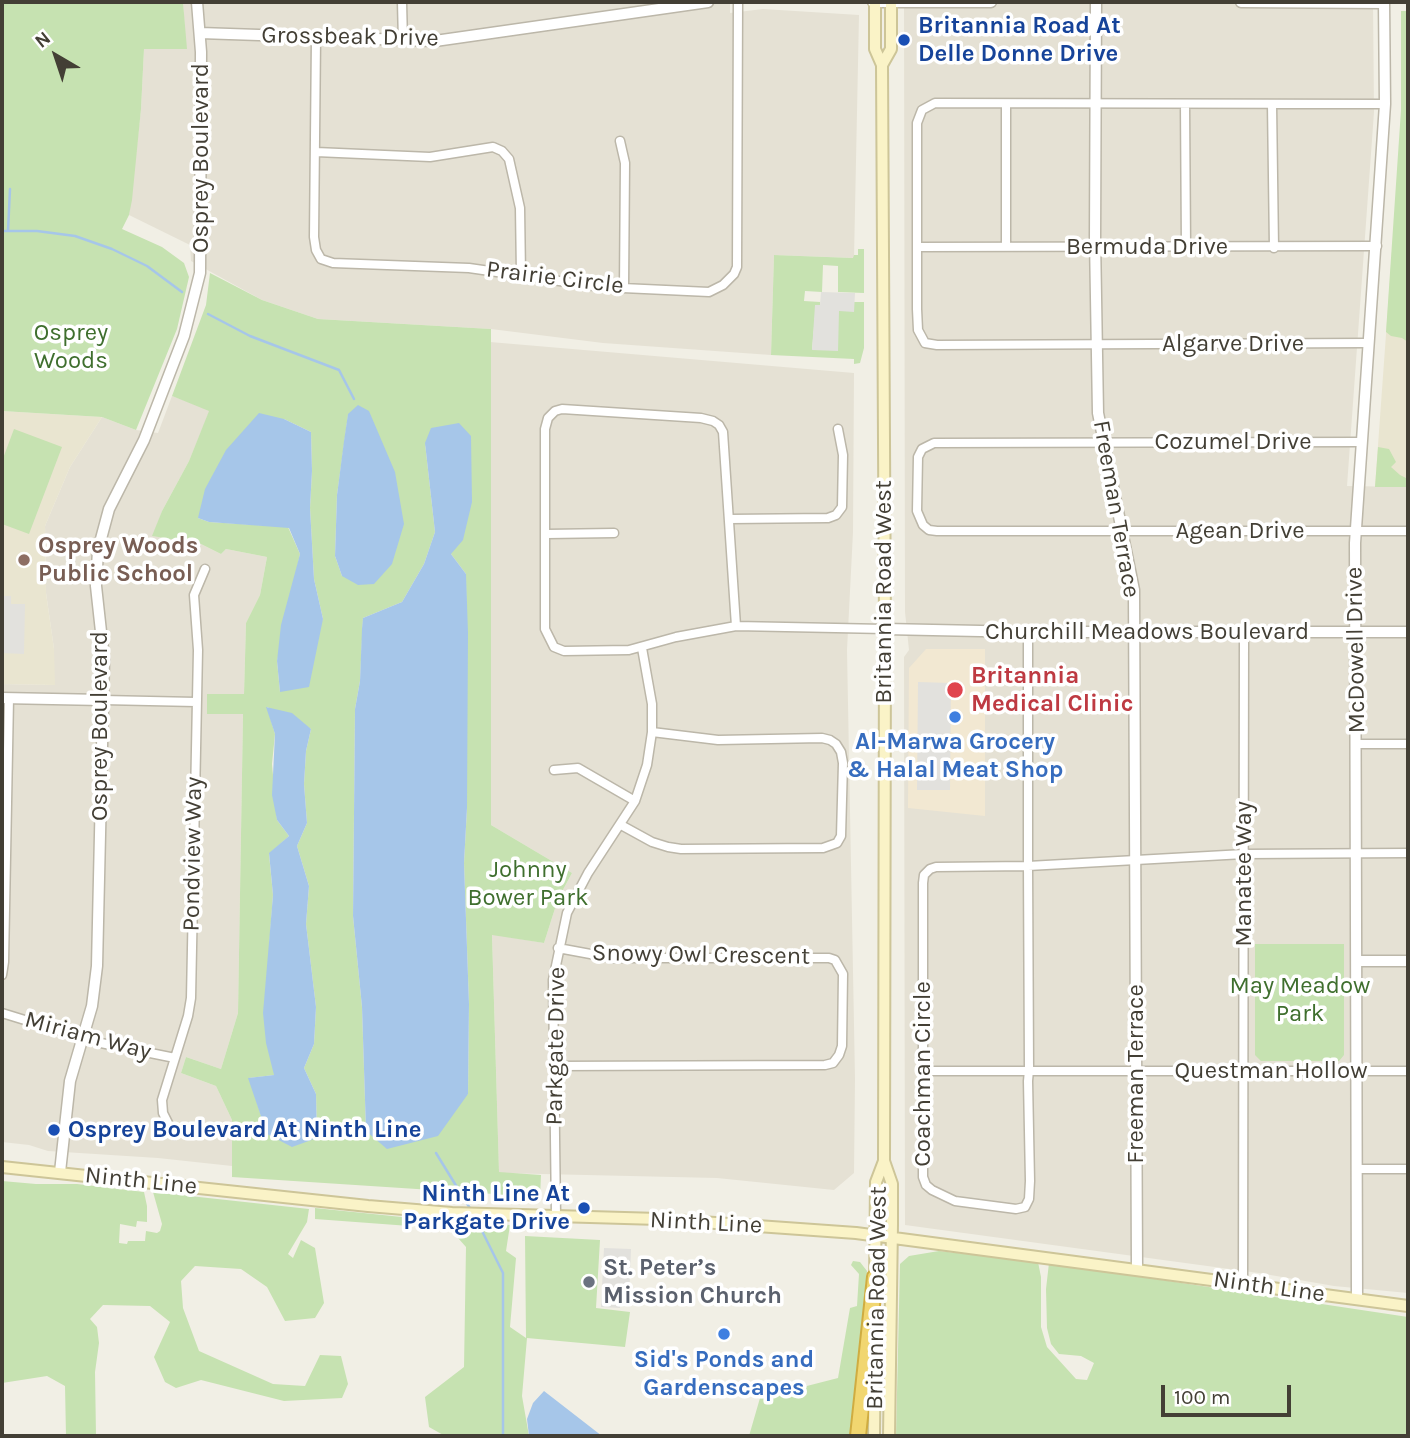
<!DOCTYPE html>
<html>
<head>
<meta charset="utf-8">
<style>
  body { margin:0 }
  #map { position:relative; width:1410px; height:1438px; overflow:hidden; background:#f1efe5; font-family:Karla,sans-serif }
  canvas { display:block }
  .frame { position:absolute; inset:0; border:4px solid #433f35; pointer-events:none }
  .north { position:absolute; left:21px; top:21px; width:70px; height:70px; -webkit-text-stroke:5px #fff; paint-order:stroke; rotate:321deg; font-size:19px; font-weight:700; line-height:28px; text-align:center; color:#433f35 }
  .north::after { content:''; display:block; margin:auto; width:24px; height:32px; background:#433f35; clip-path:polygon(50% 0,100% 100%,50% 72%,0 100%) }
  .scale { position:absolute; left:1161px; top:1385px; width:130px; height:32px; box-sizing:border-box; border:4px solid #433f35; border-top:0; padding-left:9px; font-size:21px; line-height:24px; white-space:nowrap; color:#433f35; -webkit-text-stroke:5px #fff; paint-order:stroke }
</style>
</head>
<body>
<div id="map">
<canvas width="1410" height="1438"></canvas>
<div class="frame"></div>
<div class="north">N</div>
<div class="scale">100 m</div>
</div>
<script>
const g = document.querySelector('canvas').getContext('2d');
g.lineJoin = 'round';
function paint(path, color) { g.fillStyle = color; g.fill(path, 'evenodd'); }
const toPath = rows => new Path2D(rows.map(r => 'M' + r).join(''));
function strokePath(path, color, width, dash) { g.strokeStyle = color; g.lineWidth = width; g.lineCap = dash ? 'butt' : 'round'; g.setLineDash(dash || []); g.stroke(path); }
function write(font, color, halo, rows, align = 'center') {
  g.font = font + ' Karla,sans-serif'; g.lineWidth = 7; g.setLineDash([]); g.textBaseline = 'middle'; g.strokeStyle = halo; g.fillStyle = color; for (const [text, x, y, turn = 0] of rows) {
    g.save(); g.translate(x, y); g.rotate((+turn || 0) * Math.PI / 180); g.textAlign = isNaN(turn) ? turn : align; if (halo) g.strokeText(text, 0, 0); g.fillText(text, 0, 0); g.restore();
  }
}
const residential = toPath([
  [183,2,730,2,730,13,763,9,859,15,854,258,774,255,771,355,603,343,491,329,318,319,262,300,191,261,190,245,129,215,141,109,144,48,186,49],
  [904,2,1373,2,1374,112,1347,486,1408,487,1408,1293,1334,1286,1259,1273,905,1225,904,657,909,650,905,612],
  [490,342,854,373,853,532,847,650,855,1079,854,1173,834,1190,717,1178,499,1173,492,934,544,943,558,899,572,873,491,825],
  [172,396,210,410,189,461,162,511,153,536,201,544,221,554,226,549,267,557,260,595,246,623,244,694,207,694,243,714,238,1013,221,1069,186,1057,181,1073,216,1086,232,1120,232,1166,158,1158,48,1151,29,1145,2,1142,2,684,54,685,54,649,46,593,45,526,70,467,102,417,136,430,158,433]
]);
const commercial = toPath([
  [926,649,985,649,985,816,908,808,909,668]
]);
const education = toPath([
  [1392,251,1408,251,1408,487,1375,487],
  [2,411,102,417,70,467,45,526,46,593,54,649,55,685,2,684]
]);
const green = toPath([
  [2,2,183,2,187,49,144,49,141,109,132,200,129,215,122,229,162,247,184,263,189,277,177,329,136,430,102,417,2,411],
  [1401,11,1408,11,1408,342,1402,338,1391,336,1386,332,1401,110],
  [858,249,864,249,864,293,838,292,838,266,823,265,822,292,805,291,804,301,820,302,820,305,816,305,812,350,839,311,836,311,836,308,854,311,854,302,864,302,864,348,860,363,854,364,854,359,771,355,774,255,853,258,854,255,858,255],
  [210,273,262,300,318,319,491,329,491,825,572,873,558,899,544,943,492,935,499,1172,541,1175,540,1197,232,1177,232,1120,216,1086,181,1073,186,1057,221,1069,238,1013,243,714,207,714,207,694,244,694,246,623,260,595,267,557,226,549,221,554,201,544,152,536,162,511,189,461,209,411,172,396,206,305],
  [348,415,342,576,335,556,337,495],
  [284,419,311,432,312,471,310,508,314,579,323,619,280,692,277,661,300,554,288,527,209,522,198,518],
  [425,443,451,554,466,574,467,808,464,863,469,1004,468,1094,366,1131,362,1007,353,916,355,709,360,681,363,618,402,602,424,564,435,532],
  [267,707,311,729,306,751,304,784,307,823,297,846,309,886,306,924,316,1007,314,1044,304,1068,316,1094,317,1138,267,1134,249,1078,274,1075,269,948,273,895,269,854,289,836,277,820,272,764,275,734],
  [14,429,62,447,29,534,2,524,2,461],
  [1378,447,1389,449,1396,462,1391,467,1400,475,1408,479,1408,487,1375,487],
  [1255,944,1344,944,1344,1055,1339,1061,1261,1061,1255,1055],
  [2,1181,36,1184,77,1184,144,1192,147,1206,147,1222,137,1221,136,1227,120,1224,119,1243,127,1244,128,1241,145,1241,146,1231,157,1233,160,1231,162,1224,153,1192,309,1209,307,1222,288,1254,293,1258,301,1240,315,1248,324,1303,315,1318,285,1321,267,1287,241,1269,195,1266,181,1281,183,1308,199,1351,273,1384,305,1386,320,1355,341,1356,348,1384,342,1398,284,1401,201,1380,176,1388,165,1382,154,1357,170,1322,150,1306,103,1305,90,1319,97,1327,99,1343,95,1372,96,1436,66,1436,65,1386,47,1376,2,1383],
  [315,1208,450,1222,510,1225,506,1251,516,1258,510,1327,526,1338,525,1236,600,1240,596,1308,630,1312,625,1347,527,1338,522,1396,529,1436,445,1436,429,1427,425,1397,464,1367,466,1247,450,1229,315,1219],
  [939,1251,1038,1262,1041,1277,1041,1327,1047,1347,1076,1379,1087,1380,1094,1363,1081,1356,1059,1354,1051,1344,1047,1328,1046,1289,1049,1263,1408,1317,1408,1436,896,1436,900,1264,909,1256],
  [853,1261,860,1262,867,1271,851,1436,749,1436,760,1398,838,1378,850,1308,857,1306,859,1274,851,1265]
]);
const parking = toPath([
  [821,292,855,293,854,312,839,311,838,351,812,350,815,305,820,305],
  [2,596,11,596,11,604,25,604,24,654,2,653],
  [918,682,951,683,950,790,917,790],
  [604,1248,631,1249,629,1302,620,1301,620,1308,601,1307]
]);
const water = toPath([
  [358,405,369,411,395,472,404,524,392,564,374,584,358,585,342,576,335,556,337,495,344,441,348,414],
  [259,413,284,419,311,432,312,471,310,508,314,579,323,619,309,687,280,692,277,661,281,625,300,554,289,528,209,522,198,518,205,489,226,450],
  [459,423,471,436,472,502,463,540,451,554,466,574,468,633,467,808,464,863,469,1004,468,1094,438,1136,387,1149,366,1131,362,1007,353,916,355,709,360,681,362,629,363,618,402,602,424,564,435,532,425,443,431,428],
  [266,707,292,713,311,729,306,751,304,784,307,823,297,846,309,886,306,924,316,1007,314,1044,304,1068,316,1094,317,1138,292,1147,267,1134,248,1078,274,1075,266,1043,263,1013,273,895,269,853,289,836,277,820,272,795,275,734],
  [544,1391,602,1436,529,1436,527,1419,533,1403]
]);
const stream = toPath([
  [2,231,37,231,75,236,112,249,147,266,182,292],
  [8,231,10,189],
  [208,314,250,336,339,370,354,399],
  [436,1153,471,1210],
  [476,1219,503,1273,503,1436]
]);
const minor = toPath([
  [402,2,403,42],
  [316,38,314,237,316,250,321,259,333,263,469,268,601,287,709,292,723,285,734,274,737,267,738,2],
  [1185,104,1186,247],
  [1272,104,1274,248],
  [620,141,625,163,624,288],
  [316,152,430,157,493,147,502,151,509,159,520,208,521,275],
  [1006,246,1006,104],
  [917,247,1377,246],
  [1369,343,937,345,925,343,918,330,917,309,917,123,922,110,935,103,1385,104],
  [1361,442,934,443,922,449,918,457,917,511,923,525,929,530,937,531,1408,531],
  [730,519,828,518,836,515,842,507,843,455,838,429],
  [547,534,614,533],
  [736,626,723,432,719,425,713,421,701,418,562,409,555,411,548,418,545,429,545,629,554,647,564,651,629,650,676,637,736,626,885,629],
  [1028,632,1028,866,1029,1070,1028,1081,1030,1181,1029,1199,1025,1207,1016,1209,955,1201,932,1190,926,1185,923,1177,923,883,924,875,930,869,936,867,1028,866,1244,854,1408,853],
  [103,700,196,702],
  [1357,744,1408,744],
  [554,770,578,768,635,801],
  [621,825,652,842,668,847,681,849,823,848,837,843,841,836,843,763,841,752,836,744,830,740,822,738,718,740,652,732],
  [2,975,4,962,9,698],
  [2,1013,96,1042,175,1058],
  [554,1066,825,1065,833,1063,839,1055,842,1046,843,974,835,960,829,958,612,958,558,948],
  [923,1071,1408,1071],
  [174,1135,163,1113,162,1100,188,1016,191,998,198,650,194,595,205,569],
  [1357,1169,1408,1169],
  [556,1216,553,980,567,913,588,873,635,801,647,765,652,732,652,704,642,648],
  [1243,1283,1244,632]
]);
const tertiary = toPath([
  [873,2,991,2],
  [1096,2,1095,239,1098,413,1134,590,1137,1269],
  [1241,2,1384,3],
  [200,33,435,41,708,2],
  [885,629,1028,632,1408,632],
  [2,698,103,700],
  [1358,961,1408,961],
  [60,1172,70,1081,92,1006,97,966,104,659,96,586,98,550,109,509,144,440,184,336,200,273,201,52,197,2],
  [1357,1299,1355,543,1385,104,1384,2]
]);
const secondary = toPath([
  [875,2,875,49,882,65,885,629,884,1161,892,1184,892,1224,889,1436],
  [882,65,891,49,891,2],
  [2,1167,368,1206,452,1213,659,1219,856,1233,1408,1306],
  [875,1282,876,1182,884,1161],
  [874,1436,875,1330]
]);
const motorway = toPath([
  [858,1436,875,1277]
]);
const markers = [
  [904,40,7,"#1a4fb4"],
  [24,560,7,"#8d6e63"],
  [955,690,9,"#e0444e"],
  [955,717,7,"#3f7fe0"],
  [54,1130,7,"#1a4fb4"],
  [584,1208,7,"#1a4fb4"],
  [589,1282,7,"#6b7280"],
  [724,1334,7,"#3f7fe0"]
];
const transitNames = [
  ["Britannia Road At",918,26],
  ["Delle Donne Drive",918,54],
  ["Osprey Boulevard At Ninth Line",68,1130],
  ["Ninth Line At",570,1194,"right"],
  ["Parkgate Drive",570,1222,"right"]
];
const streetNames = [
  ["Grossbeak Drive",350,37,1],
  ["Osprey Boulevard",201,158,-90],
  ["Bermuda Drive",1147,247],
  ["Prairie Circle",555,278,7],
  ["Algarve Drive",1233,344],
  ["Cozumel Drive",1233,442],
  ["Freeman Terrace",1116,509,80],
  ["Agean Drive",1240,531],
  ["Britannia Road West",884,592,-90],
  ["Churchill Meadows Boulevard",1147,632],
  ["McDowell Drive",1356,650,-91],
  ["Osprey Boulevard",100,726,-90],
  ["Pondview Way",193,854,-89],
  ["Manatee Way",1244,874,-90],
  ["Snowy Owl Crescent",701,955,1],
  ["Miriam Way",88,1036,15],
  ["Parkgate Drive",556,1046,-89],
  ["Questman Hollow",1271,1071],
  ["Coachman Circle",923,1074,-90],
  ["Freeman Terrace",1136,1074,-90],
  ["Ninth Line",141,1181,6],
  ["Ninth Line",706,1223,3],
  ["Ninth Line",1269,1287,8],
  ["Britannia Road West",877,1298,-89]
];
const parkNames = [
  ["Osprey",71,333],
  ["Woods",71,361],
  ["Johnny",528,870],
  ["Bower Park",528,898],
  ["May Meadow",1300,986],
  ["Park",1300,1014]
];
const educationNames = [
  ["Osprey Woods",38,546],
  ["Public School",38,574]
];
const healthNames = [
  ["Britannia",971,676],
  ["Medical Clinic",971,704]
];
const shopNames = [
  ["Al-Marwa Grocery",955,742],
  ["& Halal Meat Shop",955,770],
  ["Sid's Ponds and",724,1360],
  ["Gardenscapes",724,1388]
];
const worshipNames = [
  ["St. Peter’s",603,1268],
  ["Mission Church",603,1296]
];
paint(residential, '#e5e1d4');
paint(commercial, '#f2e8d2');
paint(education, '#e9e5d0');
paint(green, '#c6e2b1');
paint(parking, '#e2e1dd');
paint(water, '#a6c6e9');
strokePath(stream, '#a6c6e9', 2.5);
strokePath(minor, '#bcb7a9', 11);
strokePath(tertiary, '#bcb7a9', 13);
strokePath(secondary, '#cdc598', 14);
strokePath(motorway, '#cfac41', 18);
strokePath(minor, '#fff', 8);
strokePath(tertiary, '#fff', 10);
strokePath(secondary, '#faf3c7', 10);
strokePath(motorway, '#f1d670', 14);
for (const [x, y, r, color] of markers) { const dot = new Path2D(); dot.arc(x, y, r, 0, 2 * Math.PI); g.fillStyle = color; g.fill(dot); strokePath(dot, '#fff', 2.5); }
write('bold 24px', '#164399', '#fff', transitNames, 'left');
write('24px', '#433f35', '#fff', streetNames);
write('24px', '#3f6f2e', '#fff', parkNames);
write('bold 24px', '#785e54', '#fff', educationNames, 'left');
write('bold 24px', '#be3a42', '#fff', healthNames, 'left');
write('bold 24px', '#366cbe', '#fff', shopNames);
write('bold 24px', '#5b616d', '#fff', worshipNames, 'left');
</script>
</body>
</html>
